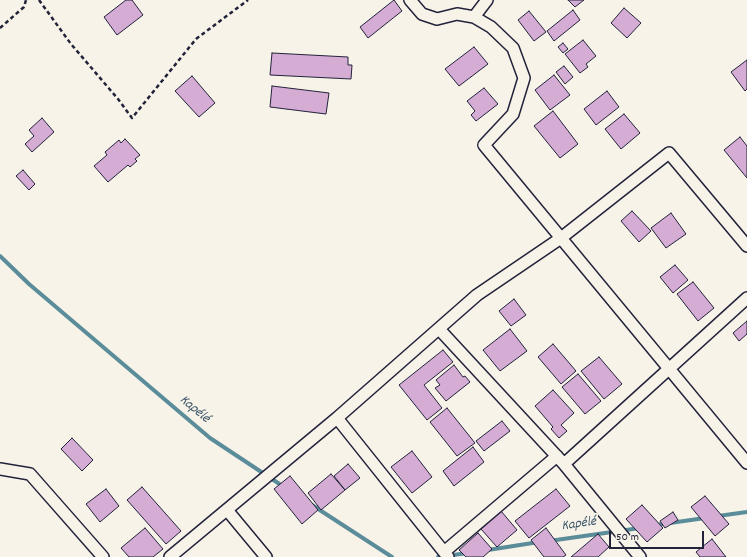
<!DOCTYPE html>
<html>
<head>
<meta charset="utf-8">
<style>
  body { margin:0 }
  #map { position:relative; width:747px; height:557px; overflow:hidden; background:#f7f3e8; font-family:Dekko,sans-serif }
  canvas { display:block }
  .scale { position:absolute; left:609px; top:531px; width:95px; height:18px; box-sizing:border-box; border:2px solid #22223b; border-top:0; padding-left:5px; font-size:12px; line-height:14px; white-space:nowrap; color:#22223b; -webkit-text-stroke:3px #f7f3e8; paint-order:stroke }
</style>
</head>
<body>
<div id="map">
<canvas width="747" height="557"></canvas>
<div class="scale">50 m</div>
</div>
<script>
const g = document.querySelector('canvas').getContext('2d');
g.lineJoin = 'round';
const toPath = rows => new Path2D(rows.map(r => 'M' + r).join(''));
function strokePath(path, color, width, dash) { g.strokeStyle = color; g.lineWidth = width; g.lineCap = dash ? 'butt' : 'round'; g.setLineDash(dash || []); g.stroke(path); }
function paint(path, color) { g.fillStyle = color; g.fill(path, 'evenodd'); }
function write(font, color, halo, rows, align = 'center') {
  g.font = font + ' Dekko,sans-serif'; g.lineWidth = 3.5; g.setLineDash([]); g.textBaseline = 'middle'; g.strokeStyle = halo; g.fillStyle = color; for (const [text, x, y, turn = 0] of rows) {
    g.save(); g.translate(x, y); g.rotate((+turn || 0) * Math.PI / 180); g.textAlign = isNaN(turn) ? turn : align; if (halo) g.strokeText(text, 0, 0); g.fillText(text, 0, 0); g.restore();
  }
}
const stream = toPath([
  [0,256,29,284,210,438,284,487],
  [312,505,392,557],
  [718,516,747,512],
  [656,525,705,518],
  [549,541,640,528],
  [488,550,539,542],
  [438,557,468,553]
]);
const building = toPath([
  [126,0,132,0,143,15,117,35,104,17,126,0],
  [394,0,402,11,368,38,360,27,394,0],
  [568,0,584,0,575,7,568,0],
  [624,8,641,23,627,38,611,23,624,8],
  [573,10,580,20,554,41,547,31,573,10],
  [529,11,546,32,534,41,518,20,529,11],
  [583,40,596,56,586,64,588,67,580,73,565,54,583,40],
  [563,43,568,49,563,53,558,47,563,43],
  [474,47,488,64,459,86,445,69,474,47],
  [272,53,348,57,348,65,352,65,351,79,270,75,272,53],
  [747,60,747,89,745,91,731,72,747,60],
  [564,66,573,77,565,84,556,72,564,66],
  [554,75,570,95,550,110,535,90,554,75],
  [192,76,215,103,199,117,175,91,192,76],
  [272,86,329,93,326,114,270,107,272,86],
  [484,88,498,104,476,121,471,115,475,111,467,101,484,88],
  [607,91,619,107,596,125,584,109,607,91],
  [553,111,578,144,560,158,534,126,553,111],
  [624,114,640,133,621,149,605,129,624,114],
  [42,118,54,132,32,152,25,144,34,136,29,130,42,118],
  [740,137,747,146,747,178,724,150,740,137],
  [125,139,140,155,135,159,137,161,130,167,128,165,108,182,94,166,107,155,105,152,119,140,121,143,125,139],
  [23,170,35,184,29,190,16,176,23,170],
  [632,211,651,231,639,242,621,221,632,211],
  [671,213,686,234,666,248,651,228,671,213],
  [675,265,688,280,673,293,660,277,675,265],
  [693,282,714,308,698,321,677,294,693,282],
  [514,299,526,315,511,326,499,311,514,299],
  [747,321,747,334,739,341,733,333,747,321],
  [510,329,527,351,500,371,483,350,510,329],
  [553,344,576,371,561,384,538,357,553,344],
  [443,350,453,362,424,385,442,408,427,420,399,385,443,350],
  [599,357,622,384,604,399,581,371,599,357],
  [454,365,463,377,465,376,470,382,446,401,435,388,440,385,436,380,454,365],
  [578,374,601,401,585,414,562,387,578,374],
  [553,390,574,413,561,425,567,431,559,438,551,429,553,427,535,406,553,390],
  [447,408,475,443,457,456,430,422,447,408],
  [502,421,510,431,484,451,476,441,502,421],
  [72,438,93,460,82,471,61,449,72,438],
  [473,447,484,462,454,486,443,471,473,447],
  [412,451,432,477,412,493,391,467,412,451],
  [348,464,360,478,345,490,334,476,348,464],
  [331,474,345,490,321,510,308,493,331,474],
  [290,476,318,510,302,524,274,489,290,476],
  [142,487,181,531,166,544,127,500,142,487],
  [106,489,119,506,100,522,86,504,106,489],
  [556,489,570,506,529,538,515,521,556,489],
  [705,496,729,524,715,536,691,507,705,496],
  [642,505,663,528,647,542,626,519,642,505],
  [501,511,517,530,497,547,481,529,501,511],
  [673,512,678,520,665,528,660,521,673,512],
  [145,528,163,549,153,557,129,557,121,548,145,528],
  [546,528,566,555,563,557,544,557,531,540,546,528],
  [478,533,492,549,483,557,466,557,459,550,478,533],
  [598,534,609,547,598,557,571,557,598,534],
  [712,539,726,557,700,557,696,552,712,539]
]);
const path = toPath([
  [39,0,71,44,118,99,132,118,196,39,248,0],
  [0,28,24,7,26,0]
]);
const street = toPath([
  [410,0,422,14,437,19,457,14,474,17,491,27,513,48,524,78,513,114,484,145,747,463],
  [474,17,487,0],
  [439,329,564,464,640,557],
  [337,418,448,557],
  [564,464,747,298],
  [0,469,30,474,103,557],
  [227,510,266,557],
  [444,552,557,456],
  [170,557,337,418,477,295,561,238,669,153,747,246]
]);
const waterNames = [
  ["Kapélé",194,410,40],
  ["Kapélé",579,525,-8]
];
strokePath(stream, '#5b8c9a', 4);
paint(building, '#d4acd4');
strokePath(building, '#22223b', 1);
strokePath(street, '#22223b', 14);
strokePath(path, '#22223b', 2.5, [4, 3]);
strokePath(street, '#f7f3e8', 11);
write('italic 14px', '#3e576a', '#f7f3e8', waterNames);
</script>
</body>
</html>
